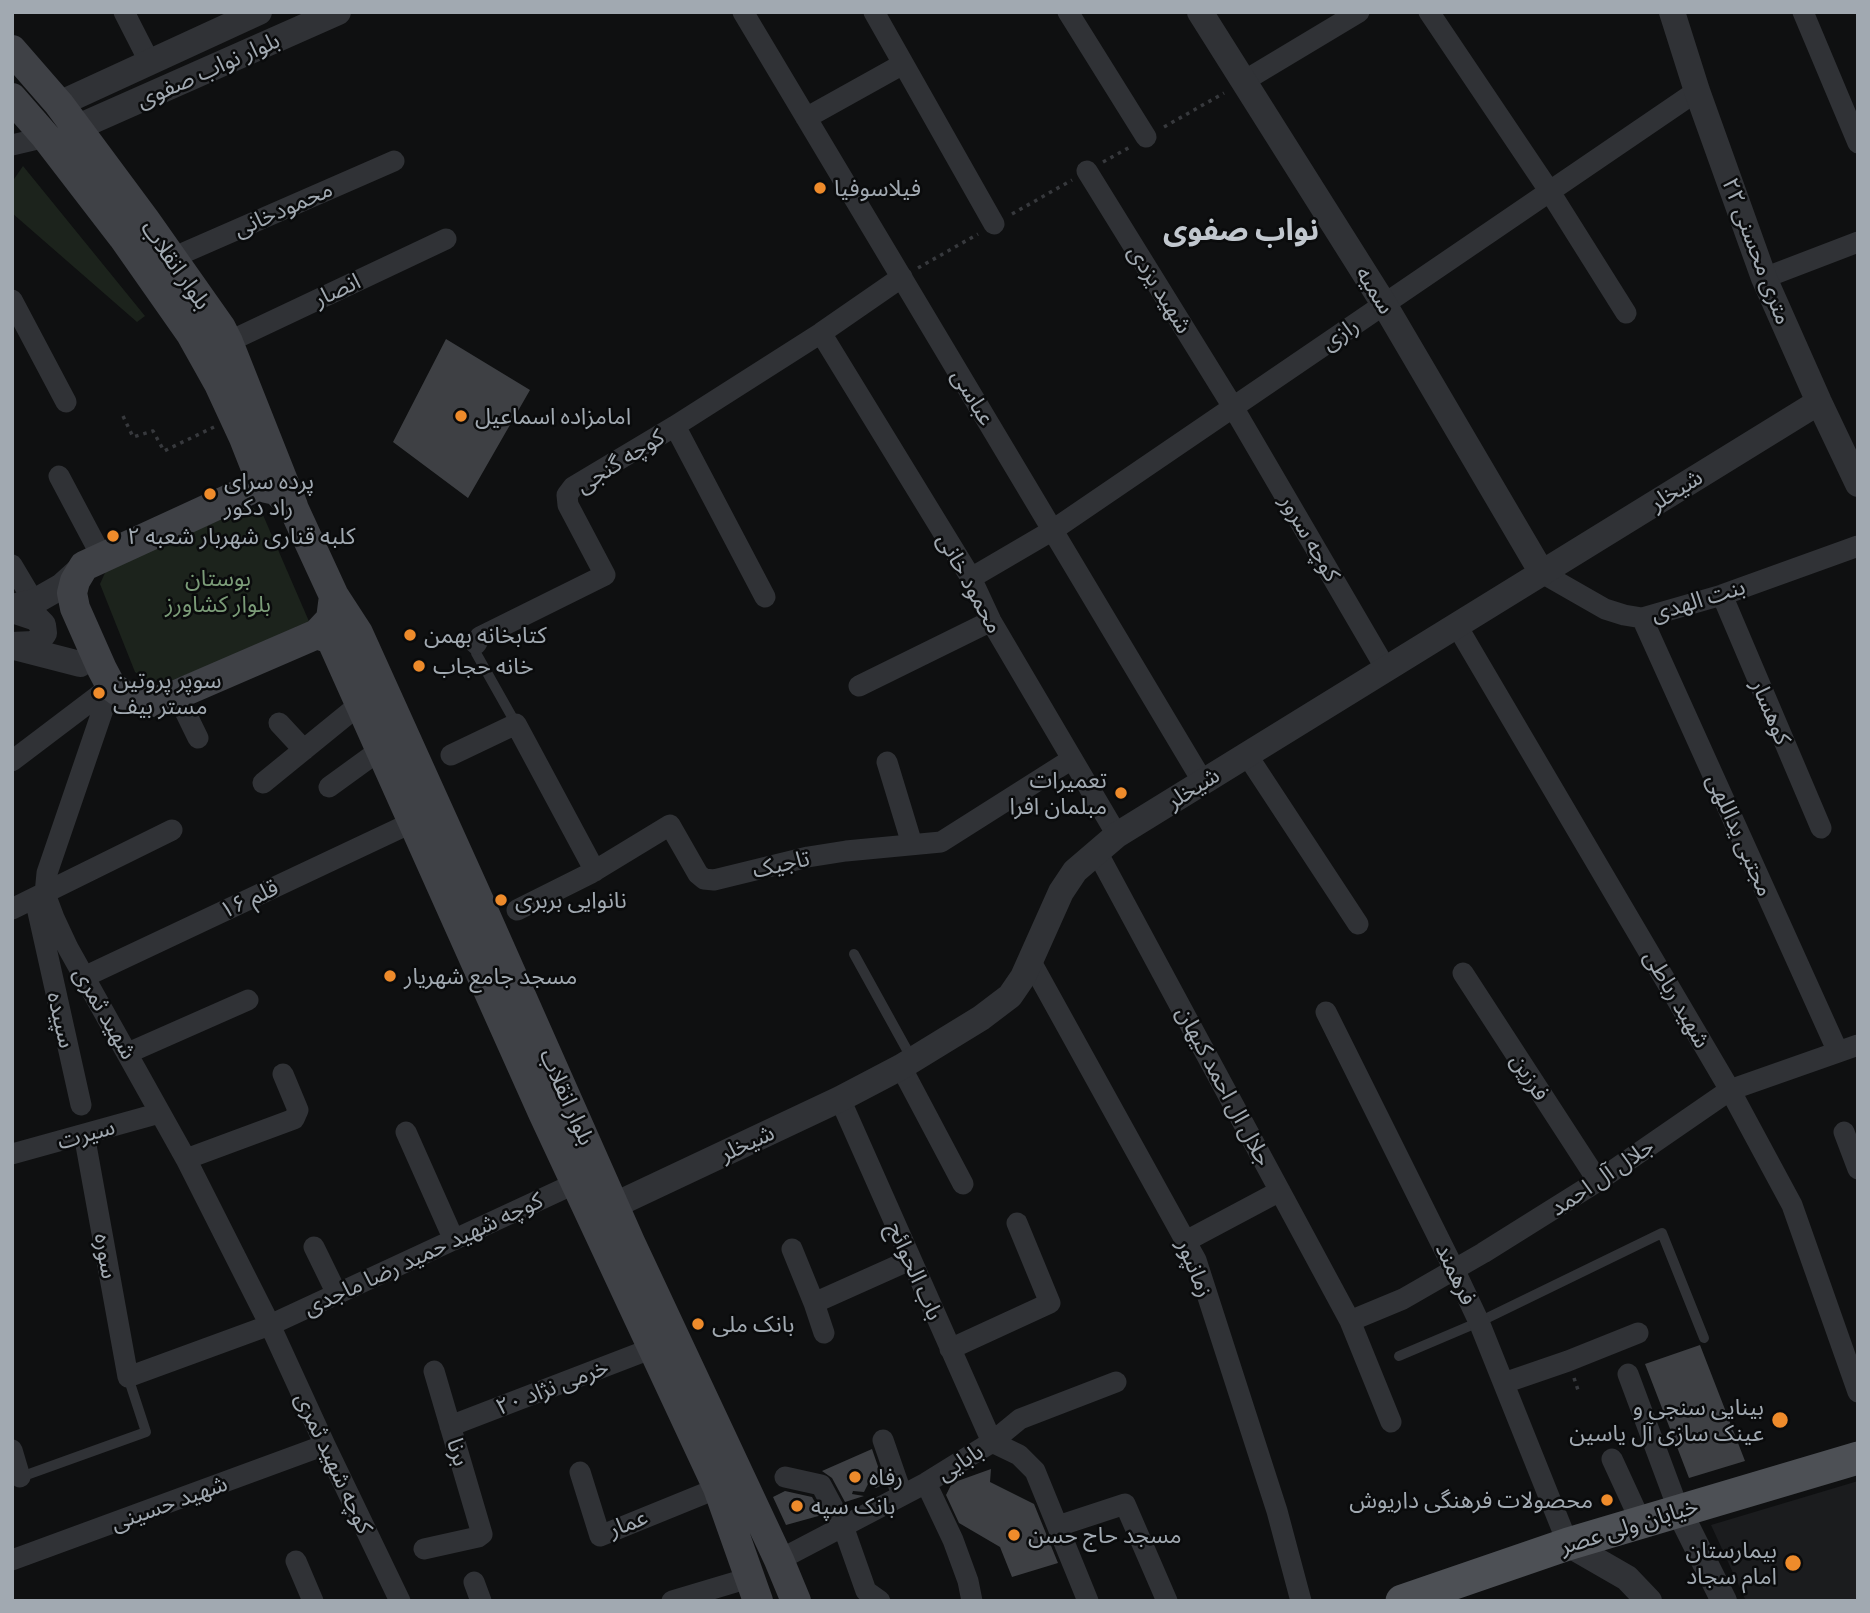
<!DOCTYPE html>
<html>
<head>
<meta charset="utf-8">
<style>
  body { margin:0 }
  #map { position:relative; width:1870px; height:1613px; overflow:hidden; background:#0f1011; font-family:"Exo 2",sans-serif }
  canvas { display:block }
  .frame { position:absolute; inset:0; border:14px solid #a1a9b1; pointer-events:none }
</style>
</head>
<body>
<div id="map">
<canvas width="1870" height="1613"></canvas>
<div class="frame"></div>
</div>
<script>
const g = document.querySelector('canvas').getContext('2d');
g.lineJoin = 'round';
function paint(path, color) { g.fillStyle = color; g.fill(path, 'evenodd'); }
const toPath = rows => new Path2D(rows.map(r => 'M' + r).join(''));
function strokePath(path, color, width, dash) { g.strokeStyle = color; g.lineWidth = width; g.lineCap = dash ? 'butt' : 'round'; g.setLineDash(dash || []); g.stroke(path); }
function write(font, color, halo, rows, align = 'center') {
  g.font = font + ' "Exo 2","Noto Sans Arabic",sans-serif'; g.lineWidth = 5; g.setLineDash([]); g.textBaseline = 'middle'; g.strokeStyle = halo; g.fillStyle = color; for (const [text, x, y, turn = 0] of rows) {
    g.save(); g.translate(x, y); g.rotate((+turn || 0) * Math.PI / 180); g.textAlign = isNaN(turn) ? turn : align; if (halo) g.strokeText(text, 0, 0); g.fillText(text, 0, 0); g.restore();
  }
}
const built = toPath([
  [1858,1481,1858,1601,1746,1601,1711,1525]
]);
const green = toPath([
  [23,166,145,316,137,322,12,213,12,182],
  [252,507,263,515,311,626,170,681,150,681,135,672,100,584,108,566]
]);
const building = toPath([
  [446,339,530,390,468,498,393,442],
  [1700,1345,1745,1461,1689,1478,1645,1364],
  [872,1449,884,1484,876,1488,868,1484,864,1492,853,1491,852,1494,864,1496,845,1502,832,1478,822,1471],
  [991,1469,990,1482,1034,1504,1058,1563,1012,1577,1000,1547,959,1523,946,1495,952,1483],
  [785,1491,812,1497,822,1515,786,1525,773,1497]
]);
const path = toPath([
  [1164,127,1224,93],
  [1103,162,1130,147],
  [1012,214,1072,180],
  [918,268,978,234],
  [123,416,133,437,153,431,164,451,214,427],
  [1574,1378,1579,1393]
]);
const service = toPath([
  [476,644,476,653,516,724],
  [854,954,912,1059],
  [1399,1356,1479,1322,1662,1233,1704,1338],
  [18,1478,146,1432,128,1377]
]);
const minor = toPath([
  [124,12,150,63],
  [743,12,1203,782],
  [874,12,994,224],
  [1068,12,1146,137],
  [1429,12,1550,192,1626,313],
  [1803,12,1858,143],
  [1244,81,1359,12],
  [806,118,903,64],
  [12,145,46,137],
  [1087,171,1233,407,1386,669],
  [172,258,394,161],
  [1764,278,1858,242],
  [12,300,66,402],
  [821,333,971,578,991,621,1117,835],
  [228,342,446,239],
  [675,426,765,597],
  [59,476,102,557],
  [12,565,34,602],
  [1542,573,1605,609,1624,615,1642,618,1722,595,1858,546],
  [971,578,1053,530,1697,91],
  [1722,595,1821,828],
  [1642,618,1838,1052],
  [1457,626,1730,1090,1792,1205,1858,1392],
  [476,644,480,637,605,575,568,505,567,495,573,487,675,426,821,333,902,277],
  [111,686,47,873,45,894,54,918,68,948,186,1159,270,1325,325,1445,400,1601],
  [859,686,991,621],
  [177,695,198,738],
  [279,723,304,750],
  [451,755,516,724,595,871],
  [1247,755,1358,924],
  [12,761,111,686],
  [887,762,912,844],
  [263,783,360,704],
  [329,787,380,750],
  [1097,852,1350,1321,1391,1422],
  [43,899,38,912,81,1105],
  [12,909,172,830],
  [517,910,591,873,670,825,698,874,704,879,714,880,808,857,846,851,941,842,1072,759],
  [1030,960,1196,1260,1277,1511,1301,1601],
  [1463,973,1598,1181],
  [84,977,413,822],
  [1326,1012,1454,1269,1479,1322,1568,1544],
  [128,1053,248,1000],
  [901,1067,963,1184],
  [840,1099,992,1442],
  [406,1132,454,1240],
  [1844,1132,1858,1169],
  [84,1134,128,1377,270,1325,576,1183],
  [12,1154,160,1113],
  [186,1159,294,1119,298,1110,283,1074],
  [1186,1241,1280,1191],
  [314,1247,337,1294],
  [792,1249,814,1303,824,1333],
  [814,1303,910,1260],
  [1350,1321,1403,1299,1483,1253,1598,1181,1730,1090,1858,1045],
  [950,1349,1050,1303,1017,1223],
  [1628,1374,1679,1511],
  [1504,1383,1568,1361,1638,1333],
  [450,1426,653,1348],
  [883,1440,902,1495],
  [992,1442,1019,1455,1035,1471,1088,1601],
  [12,1450,20,1477],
  [1612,1459,1641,1522],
  [580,1472,600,1536,718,1488],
  [785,1477,821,1485,843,1526,866,1591,880,1601],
  [926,1483,953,1540,968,1581,972,1601],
  [1058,1526,1125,1504,1167,1601],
  [424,1549,478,1537,482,1534,434,1371],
  [12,1560,325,1445],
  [779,1560,926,1483,992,1442,1020,1419,1116,1382],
  [296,1561,313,1601],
  [474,1582,481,1601],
  [672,1601,749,1578]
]);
const tertiary = toPath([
  [1200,12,1384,304,1542,573],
  [1672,12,1697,91,1764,278,1819,402,1858,484],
  [59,104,259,12],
  [76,128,338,12],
  [12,607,34,602,62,586,83,567],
  [12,610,36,618,43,625,44,633,39,640,33,644,12,645],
  [14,647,80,664],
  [615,1205,840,1099,901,1067,981,1018,1010,996,1023,977,1061,892,1075,871,1117,835,1819,402],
  [1679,1511,1724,1601],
  [1568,1544,1627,1578,1649,1601]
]);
const secondary = toPath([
  [12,50,59,104,145,220,221,328,228,342,293,506],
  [12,98,46,137,123,237,191,334,219,384,244,438,257,471,258,486],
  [258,486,276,490,293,507,334,596,331,619,317,634,169,698,151,702,137,701,125,696,111,686,102,669,75,608,72,593,75,581,84,566,258,486],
  [334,596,358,633,475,892,630,1242,779,1560,796,1601],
  [317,634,331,639,543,1113,718,1488,758,1601]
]);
const primary = toPath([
  [1402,1601,1568,1544,1858,1458]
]);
const markers = [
  [820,188,7,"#ee8b2b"],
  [461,416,7,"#ee8b2b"],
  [210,494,7,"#ee8b2b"],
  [113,536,7,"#ee8b2b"],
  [410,635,7,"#ee8b2b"],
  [419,666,7,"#ee8b2b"],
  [99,693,7,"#ee8b2b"],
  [1121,793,7,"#ee8b2b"],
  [501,900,7,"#ee8b2b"],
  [390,976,7,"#ee8b2b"],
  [698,1324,7,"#ee8b2b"],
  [1780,1420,9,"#ee8b2b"],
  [855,1477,7,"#ee8b2b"],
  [1607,1500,7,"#ee8b2b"],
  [797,1506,7,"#ee8b2b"],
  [1014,1535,7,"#ee8b2b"],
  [1793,1563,9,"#ee8b2b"]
];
const streetNames = [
  ["بلوار نواب صفوی",208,70,-24],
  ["محمودخانی",283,209,-24],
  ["۲۲ متری محسنی",1757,251,69],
  ["بلوار انقلاب",176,265,55],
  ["شهید یزدی",1160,289,58],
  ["انصار",337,290,-25],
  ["سمیه",1375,290,58],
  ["رازی",1340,334,-34],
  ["عباسی",973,397,59],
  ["کوچه گنجی",620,461,-32],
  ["شیخلر",1676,490,-32],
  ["کوچه سرور",1310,538,60],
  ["محمود خانی",970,583,61],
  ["بنت الهدی",1698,600,-17],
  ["کوهسار",1771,712,67],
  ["شیخلر",1193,788,-32],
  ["مجتبی یداللهی",1740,835,66],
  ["تاجیک",781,864,-13],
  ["قلم ۱۶",249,899,-25],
  ["شهید رباطی",1677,999,60],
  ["شهید ثمری",105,1013,60],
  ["سپیده",61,1020,77],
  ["فرزین",1530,1077,57],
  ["جلال ال احمد کیهان",1224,1086,62],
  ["بلوار انقلاب",567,1097,66],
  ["سیرت",86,1134,-16],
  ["شیخلر",747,1143,-25],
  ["جلال آل احمد",1602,1177,-34],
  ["کوچه شهید حمید رضا ماجدی",423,1254,-25],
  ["سوره",106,1256,80],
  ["زمانپور",1195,1268,68],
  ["باب الحوائج",915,1271,66],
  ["فرهمند",1456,1274,65],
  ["خرمی نژاد ۲۰",552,1387,-21],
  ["برنا",458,1452,73],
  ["بابایی",960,1462,-32],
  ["کوچه شهید ثمری",334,1463,65],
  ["شهید حسینی",169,1503,-20],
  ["عمار",628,1523,-21],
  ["خیابان ولی عصر",1629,1526,-17]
];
const poiNames = [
  ["فیلاسوفیا",834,188],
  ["امامزاده اسماعیل",475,416],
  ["پرده سرای",224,481],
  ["راد دکور",224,507],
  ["کلبه قناری شهربار شعبه ۲",127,536],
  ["کتابخانه بهمن",424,635],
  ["خانه حجاب",433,666],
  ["سوپر پروتین",113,680],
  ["مستر بیف",113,706],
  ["تعمیرات",1107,780,"right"],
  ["مبلمان افرا",1107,806,"right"],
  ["نانوایی بربری",515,900],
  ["مسجد جامع شهریار",404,976],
  ["بانک ملی",712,1324],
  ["بینایی سنجی و",1764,1407,"right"],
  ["عینک سازی آل یاسین",1764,1433,"right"],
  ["رفاه",869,1477],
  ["محصولات فرهنگی داریوش",1593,1500,"right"],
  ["بانک سپه",811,1506],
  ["مسجد حاج حسن",1028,1535],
  ["بیمارستان",1777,1550,"right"],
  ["امام سجاد",1777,1576,"right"]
];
const parkNames = [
  ["بوستان",218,578],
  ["بلوار کشاورز",218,604]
];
const districtNames = [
  ["نواب صفوی",1241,230]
];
paint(built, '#1b1c1e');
paint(green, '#1c231c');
paint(building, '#3e4044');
strokePath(path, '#37393d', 3.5, [3.5, 5]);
strokePath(service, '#303236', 10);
strokePath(minor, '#303236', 21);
strokePath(tertiary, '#303236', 26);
strokePath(secondary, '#3f4146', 30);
strokePath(primary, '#4d5055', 33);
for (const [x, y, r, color] of markers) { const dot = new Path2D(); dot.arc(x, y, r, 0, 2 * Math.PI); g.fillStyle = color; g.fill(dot); strokePath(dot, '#0a0b0c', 2.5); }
write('23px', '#a1a9b1', '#0a0b0c', streetNames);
write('23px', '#a1a9b1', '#0a0b0c', poiNames, 'left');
write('23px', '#7b9c78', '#0a0b0c', parkNames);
write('bold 30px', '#c1c7ce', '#0a0b0c', districtNames);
</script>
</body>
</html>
